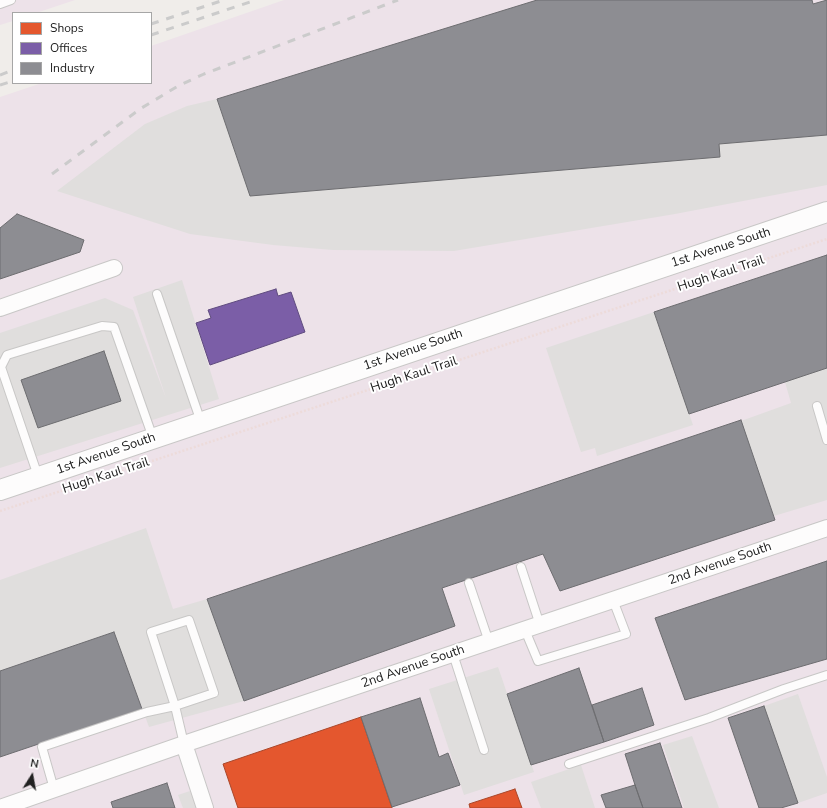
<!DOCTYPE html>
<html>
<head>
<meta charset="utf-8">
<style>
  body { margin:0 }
  #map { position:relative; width:827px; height:808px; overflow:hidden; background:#f0edea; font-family:"Nunito Sans",sans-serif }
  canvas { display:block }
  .legend { position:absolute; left:12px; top:12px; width:140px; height:72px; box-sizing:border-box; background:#fff; border:1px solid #a6a6a6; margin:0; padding:5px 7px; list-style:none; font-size:12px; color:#212121 }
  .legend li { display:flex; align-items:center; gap:8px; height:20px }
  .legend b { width:20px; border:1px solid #a6a6a6 }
  .north { position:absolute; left:12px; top:756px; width:40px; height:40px; -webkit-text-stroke:3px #fff; paint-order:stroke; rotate:11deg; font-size:11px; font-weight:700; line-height:16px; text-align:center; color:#212121 }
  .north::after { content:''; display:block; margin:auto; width:14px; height:18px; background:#212121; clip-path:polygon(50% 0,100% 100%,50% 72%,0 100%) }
</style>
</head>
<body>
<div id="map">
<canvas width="827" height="808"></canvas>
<ul class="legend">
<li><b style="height:11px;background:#e4572e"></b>Shops</li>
<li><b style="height:11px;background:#7b5ea7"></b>Offices</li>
<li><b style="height:11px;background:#8d8d92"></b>Industry</li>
</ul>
<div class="north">N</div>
</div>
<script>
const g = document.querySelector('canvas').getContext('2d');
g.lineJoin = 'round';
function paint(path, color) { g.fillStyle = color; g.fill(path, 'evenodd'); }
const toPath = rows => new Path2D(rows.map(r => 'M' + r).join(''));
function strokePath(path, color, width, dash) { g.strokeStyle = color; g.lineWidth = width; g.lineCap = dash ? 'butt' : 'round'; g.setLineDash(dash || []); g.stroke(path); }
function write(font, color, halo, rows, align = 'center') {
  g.font = font + ' "Nunito Sans",sans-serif'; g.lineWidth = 4; g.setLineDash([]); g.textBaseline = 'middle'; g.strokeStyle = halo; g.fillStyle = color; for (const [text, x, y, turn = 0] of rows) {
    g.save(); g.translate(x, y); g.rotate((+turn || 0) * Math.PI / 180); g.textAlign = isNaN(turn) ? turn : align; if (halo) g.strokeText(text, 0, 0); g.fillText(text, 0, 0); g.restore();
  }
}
const industrial = toPath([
  [0,0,75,0,36,13,13,13,13,21,0,25],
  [284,0,827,0,827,808,0,808,0,97,42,83,151,83,151,46]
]);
const parking = toPath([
  [217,99,251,196,719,157,719,144,827,135,827,185,675,214,454,251,333,250,273,245,190,234,57,191,145,124,187,106],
  [182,280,219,399,0,468,0,333,105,298,133,310,166,398,133,297],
  [654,312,693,425,597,456,595,448,581,452,546,348],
  [827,368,827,500,774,516,741,421,791,403,785,382],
  [146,528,173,609,207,599,244,701,149,727,114,632,0,671,0,580],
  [498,667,534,772,464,795,429,689],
  [798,694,827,777,827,793,798,803,764,706],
  [692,736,719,808,684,808,663,745],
  [581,765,595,808,541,808,531,782],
  [190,791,196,808,183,808,178,795]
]);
const shops = toPath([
  [361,717,392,808,238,808,223,764,361,717],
  [515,789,522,808,470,808,469,804,515,789]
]);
const offices = toPath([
  [276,289,278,296,291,292,305,332,210,365,196,323,211,318,208,310,276,289]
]);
const industry = toPath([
  [537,0,812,0,813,4,827,0,827,135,719,144,720,157,250,196,217,99,537,0],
  [17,214,84,240,80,252,0,279,0,228,17,214],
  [827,255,827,368,689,414,654,312,827,255],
  [104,351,121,401,38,428,21,380,104,351],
  [741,420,775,520,560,591,543,554,442,588,455,626,244,701,207,599,741,420],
  [827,561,827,659,685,700,655,618,827,561],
  [114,632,142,709,0,757,0,671,114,632],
  [579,668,604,742,531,765,507,694,579,668],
  [642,688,654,725,604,742,592,705,642,688],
  [420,698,439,757,448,753,460,785,392,807,361,717,420,698],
  [764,706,798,803,781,808,759,808,728,718,764,706],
  [660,743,682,808,643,808,635,785,625,754,660,743],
  [167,783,175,808,113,808,111,802,167,783],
  [635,785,643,808,606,808,601,795,635,785]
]);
const path = toPath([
  [0,511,827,239]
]);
const service = toPath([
  [0,4,11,0],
  [157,294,201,422],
  [817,406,827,440],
  [38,476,1,367,7,355,102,326,114,327,153,438],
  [521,567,540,625],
  [469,583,489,642],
  [525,630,538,661,626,634,613,600],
  [453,654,484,750],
  [569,764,709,718,784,689,827,675],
  [54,789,42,747,147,712,175,706,214,693,189,620,151,632,175,706,184,744]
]);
const minor = toPath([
  [0,308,114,268],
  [184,744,205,808],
  [0,808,184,744,827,528]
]);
const tertiary = toPath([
  [0,490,827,212]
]);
const rail = toPath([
  [151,24,224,0],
  [151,35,256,0],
  [0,75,13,70],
  [0,85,13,81],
  [52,174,140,109,178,86,204,74,398,0]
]);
const streetNames = [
  ["1st Avenue South",721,248,-18],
  ["Hugh Kaul Trail",721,274,-18],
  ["1st Avenue South",413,350,-19],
  ["Hugh Kaul Trail",414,375,-18],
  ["1st Avenue South",106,454,-19],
  ["Hugh Kaul Trail",106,476,-18],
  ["2nd Avenue South",720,564,-19],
  ["2nd Avenue South",413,667,-19]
];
paint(industrial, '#ede2e9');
paint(parking, '#e0dedd');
paint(shops, '#e4572e');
strokePath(shops, '#aa472a', 1);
paint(offices, '#7b5ea7');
strokePath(offices, '#604c7f', 1);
paint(industry, '#8d8d92');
strokePath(industry, '#6d6d70', 1);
strokePath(service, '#c8c7c6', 10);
strokePath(minor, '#c8c7c6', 18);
strokePath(tertiary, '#c8c7c6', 22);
strokePath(path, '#eddbda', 2.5, [2, 2]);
strokePath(service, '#fdfcfc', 8);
strokePath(minor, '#fdfcfc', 16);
strokePath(tertiary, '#fdfcfc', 20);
strokePath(rail, '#cbcbcb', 3, [8, 8]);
write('13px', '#212121', '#fff', streetNames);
</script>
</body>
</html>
